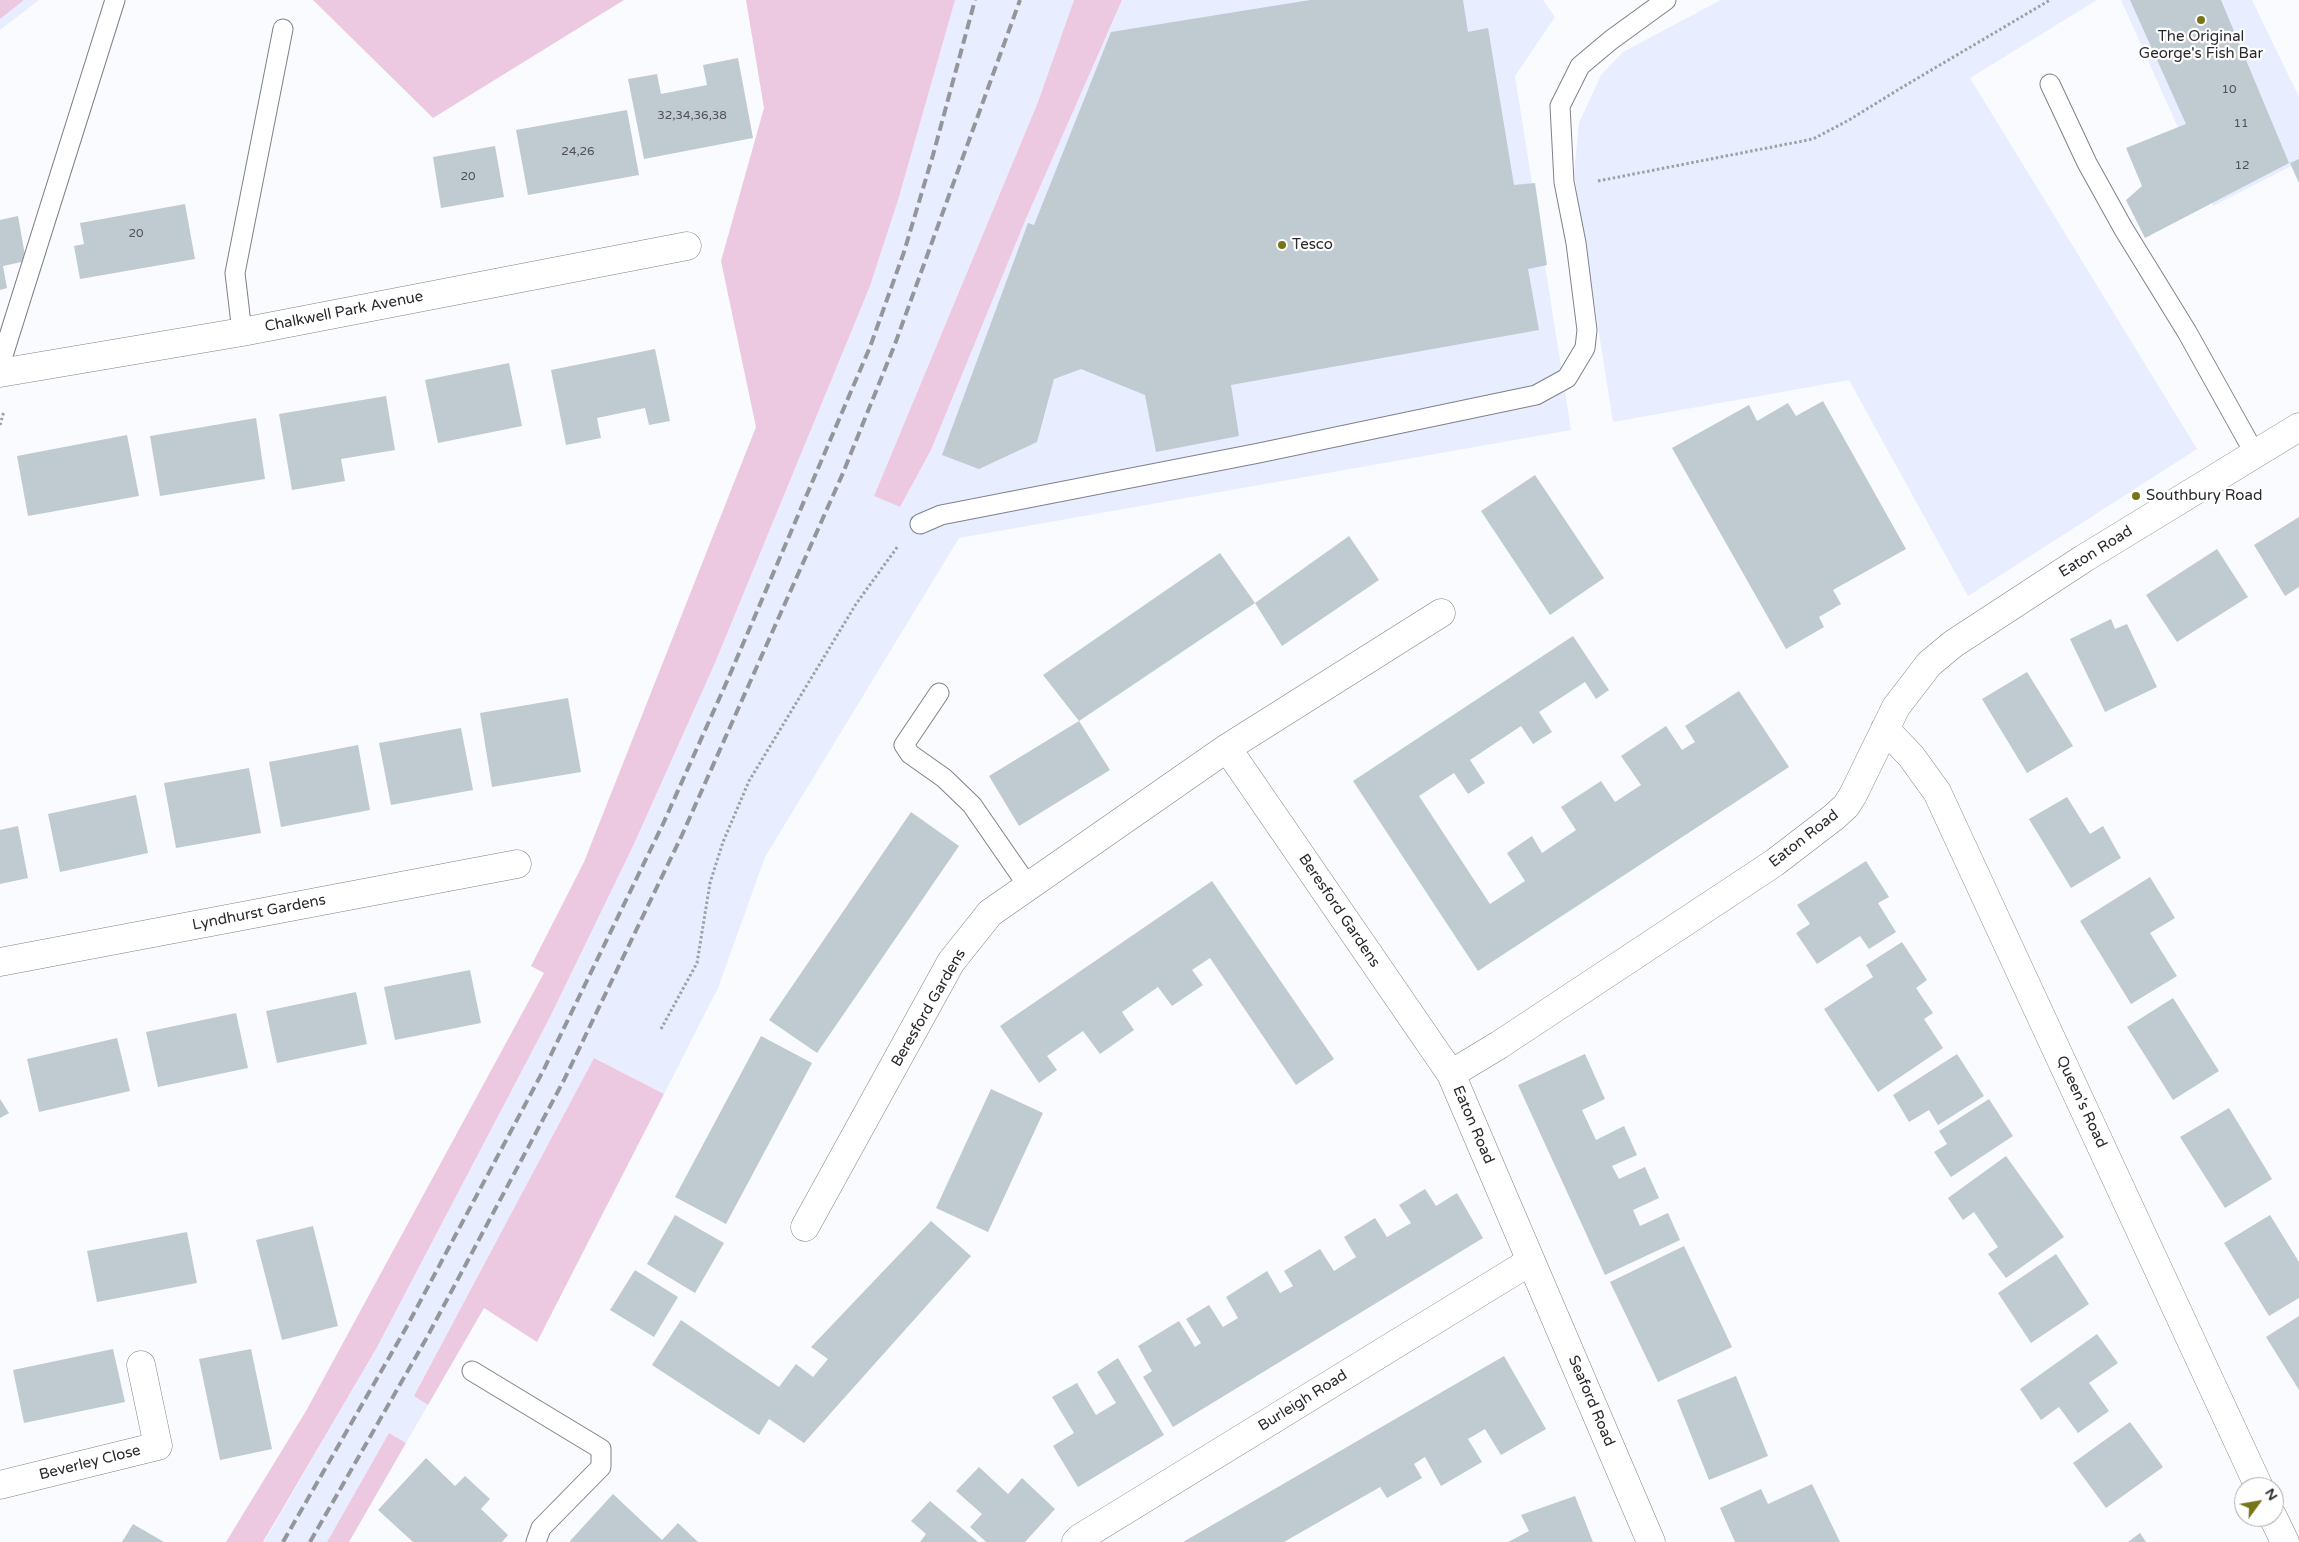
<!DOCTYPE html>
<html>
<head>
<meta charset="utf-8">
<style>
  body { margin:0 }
  #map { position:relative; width:2299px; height:1542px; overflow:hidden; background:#f9fbff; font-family:"Varela Round",sans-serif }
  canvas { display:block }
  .north { position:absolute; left:2234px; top:1477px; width:50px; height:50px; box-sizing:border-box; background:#fff; border:1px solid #a9a9ab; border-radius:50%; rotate:58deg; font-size:14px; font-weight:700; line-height:20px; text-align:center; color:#28292d }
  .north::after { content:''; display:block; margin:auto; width:18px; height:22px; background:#787418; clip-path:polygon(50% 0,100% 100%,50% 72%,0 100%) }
</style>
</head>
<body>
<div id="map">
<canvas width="2299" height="1542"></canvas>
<div class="north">N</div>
</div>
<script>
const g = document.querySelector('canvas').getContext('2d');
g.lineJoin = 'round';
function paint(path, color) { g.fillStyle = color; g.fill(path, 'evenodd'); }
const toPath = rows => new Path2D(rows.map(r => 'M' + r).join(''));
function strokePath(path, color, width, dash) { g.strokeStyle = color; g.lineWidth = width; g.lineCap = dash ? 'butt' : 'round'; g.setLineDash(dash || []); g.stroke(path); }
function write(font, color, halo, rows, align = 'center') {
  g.font = font + ' "Varela Round",sans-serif'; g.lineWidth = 4.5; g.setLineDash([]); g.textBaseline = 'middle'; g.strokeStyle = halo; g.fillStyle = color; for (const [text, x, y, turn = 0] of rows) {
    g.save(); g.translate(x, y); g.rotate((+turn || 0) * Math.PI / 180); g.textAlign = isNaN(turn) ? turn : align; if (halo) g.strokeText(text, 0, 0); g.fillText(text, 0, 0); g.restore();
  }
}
const built = toPath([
  [0,0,39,0,0,30],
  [955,0,1074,0,1038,102,874,496,900,507,931,450,1025,221,1122,0,1543,0,1555,17,1515,76,1571,430,959,538,765,857,718,988,664,1094,594,1058,414,1396,428,1405,406,1443,389,1433,327,1542,264,1542,376,1349,550,1017,634,844,715,663,870,286,899,197],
  [1721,0,2097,0,1970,78,2197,449,1968,596,1849,380,1613,422,1574,174,1579,123,1601,75,1623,52],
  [2121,0,2252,0,2299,97,2299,162,2213,206]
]);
const green = toPath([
  [0,0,24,0,0,19],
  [313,0,624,0,433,118],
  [746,0,955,0,899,197,870,286,715,663,634,844,550,1017,376,1349,263,1542,226,1542,306,1411,544,973,531,966,584,862,756,427,721,261,764,108],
  [1074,0,1122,0,1025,221,931,450,900,507,874,496,1038,102],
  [594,1058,664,1094,537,1342,484,1308,428,1405,414,1396],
  [389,1433,406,1443,349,1542,327,1542]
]);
const building = toPath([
  [1310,0,1463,0,1468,32,1488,28,1514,185,1535,183,1547,265,1528,269,1539,330,1231,385,1239,436,1156,452,1145,395,1081,369,1054,379,1037,442,979,469,942,455,1028,223,1034,225,1111,32],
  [2130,0,2221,0,2289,163,2145,238,2126,200,2142,186,2126,148,2186,124],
  [738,58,753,138,644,159,628,79,657,74,661,94,707,85,703,65],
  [627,110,639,175,528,195,516,130],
  [495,146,504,197,441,208,433,157],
  [2299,159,2299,183,2290,163],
  [185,204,195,259,80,279,74,246,84,244,80,223],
  [18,216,26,261,3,266,7,288,0,290,0,220],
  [655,349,670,421,649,425,645,408,597,418,601,438,566,445,551,370],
  [509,363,522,426,438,443,425,380],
  [386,396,395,450,341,459,345,481,292,490,279,414],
  [1823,401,1906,549,1833,590,1841,604,1819,617,1824,627,1786,649,1672,448,1749,405,1757,421,1788,403,1796,416],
  [256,418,265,479,160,496,150,436],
  [127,435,139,496,28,516,17,456],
  [1535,475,1604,578,1550,615,1481,511],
  [2299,517,2299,587,2285,596,2254,545],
  [1349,536,1379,580,1282,646,1255,603],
  [2217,549,2248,597,2177,642,2146,595],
  [1220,553,1255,603,1079,721,1110,770,1019,826,989,776,1079,721,1043,675],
  [2111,619,2115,629,2127,624,2157,687,2105,712,2070,639],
  [1573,636,1609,690,1596,699,1585,682,1539,712,1552,732,1533,744,1521,726,1470,760,1485,783,1468,794,1454,773,1419,796,1490,904,1525,881,1507,853,1532,836,1542,853,1576,830,1561,807,1601,781,1615,802,1641,785,1621,756,1666,726,1682,750,1695,742,1685,726,1739,691,1789,767,1478,971,1353,781],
  [2027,672,2073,746,2027,773,1982,699],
  [568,698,581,772,492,787,480,713],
  [461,728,473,790,391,805,379,743],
  [358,745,370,810,281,827,269,762],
  [249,768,261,833,176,848,164,783],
  [136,795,148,853,60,872,48,814],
  [2067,797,2090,834,2103,826,2121,858,2071,888,2029,819],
  [911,812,959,846,817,1053,769,1020],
  [18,826,28,878,0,884,0,830],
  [1866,861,1889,897,1878,903,1896,932,1869,949,1860,936,1817,964,1796,933,1810,924,1797,905],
  [2150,877,2175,918,2150,933,2177,976,2131,1004,2080,921],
  [1212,881,1334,1059,1296,1085,1210,958,1192,970,1203,985,1172,1006,1158,987,1122,1012,1134,1030,1100,1054,1083,1031,1047,1056,1057,1070,1039,1083,1000,1026],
  [1902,942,1927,980,1916,988,1933,1013,1924,1019,1943,1048,1878,1092,1824,1009,1873,977,1866,965],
  [470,970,481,1023,395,1040,384,987],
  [356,992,367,1044,277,1063,266,1011],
  [2173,998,2219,1071,2173,1100,2127,1027],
  [236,1013,248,1068,158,1087,146,1032],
  [761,1036,812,1063,726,1224,675,1197],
  [117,1038,130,1091,39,1112,27,1059],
  [1585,1054,1605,1099,1582,1110,1596,1140,1624,1126,1637,1155,1612,1166,1619,1179,1645,1167,1659,1198,1633,1210,1640,1226,1668,1213,1680,1240,1605,1275,1518,1085],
  [1957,1054,1984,1096,1938,1125,1929,1110,1909,1122,1893,1095],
  [991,1089,1043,1113,988,1232,936,1208],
  [0,1099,9,1113,0,1118],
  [1989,1099,2013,1136,1951,1177,1934,1152,1947,1144,1939,1131],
  [2229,1108,2272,1179,2225,1208,2180,1137],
  [2006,1156,2064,1237,2006,1278,1988,1254,1998,1247,1974,1212,1963,1220,1948,1198],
  [1425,1189,1436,1206,1457,1193,1483,1238,1173,1427,1143,1377,1152,1371,1138,1346,1179,1321,1195,1347,1201,1343,1186,1319,1209,1305,1223,1327,1238,1318,1226,1297,1267,1271,1280,1293,1293,1286,1284,1271,1320,1249,1334,1271,1356,1257,1344,1237,1375,1218,1387,1237,1411,1223,1399,1205],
  [675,1215,724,1243,695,1293,647,1264],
  [2270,1215,2299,1262,2299,1298,2269,1316,2224,1243],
  [931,1221,971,1256,804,1443,769,1419,759,1435,652,1365,681,1320,779,1387,796,1364,813,1377,828,1359,811,1347],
  [313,1226,338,1326,282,1340,256,1240],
  [187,1232,197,1283,97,1302,87,1251],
  [1684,1246,1732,1347,1658,1382,1610,1282],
  [2056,1254,2089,1304,2031,1343,1998,1293],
  [635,1270,678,1297,654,1337,610,1310],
  [2299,1316,2299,1390,2266,1337],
  [2097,1334,2118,1363,2089,1383,2109,1411,2078,1433,2059,1407,2041,1420,2020,1389],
  [113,1349,125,1402,24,1423,13,1370],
  [251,1349,272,1449,220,1460,199,1359],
  [1504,1356,1546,1429,1501,1455,1485,1429,1468,1439,1482,1462,1441,1486,1425,1457,1414,1464,1422,1478,1387,1498,1380,1487,1284,1542,1183,1542],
  [1118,1358,1164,1435,1078,1487,1053,1446,1074,1433,1052,1397,1077,1383,1096,1415,1116,1403,1097,1372],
  [1736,1376,1768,1456,1709,1480,1677,1400],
  [2130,1422,2163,1467,2106,1508,2073,1463],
  [426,1458,455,1486,465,1476,490,1499,481,1509,508,1535,502,1542,413,1542,378,1510],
  [979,1467,1008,1494,1022,1478,1055,1509,1025,1542,986,1542,970,1527,982,1514,956,1491],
  [1812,1484,1840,1542,1735,1542,1720,1508,1761,1489,1768,1504],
  [613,1494,662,1540,678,1523,698,1542,571,1542,570,1541],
  [1575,1496,1593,1542,1508,1542,1529,1531,1521,1515],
  [930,1501,978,1542,920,1542,926,1534,911,1521],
  [133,1524,164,1542,122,1542],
  [2140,1533,2146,1542,2128,1542]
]);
const path = toPath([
  [1598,181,1813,139,1849,120,1901,88,2050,0],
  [0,425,4,411],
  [661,1029,697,963,710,883,723,842,749,781,856,604,898,546]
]);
const lane = toPath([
  [2050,84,2087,163,2123,228,2187,332,2255,454],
  [242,332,235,273,283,29],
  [0,365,115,0],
  [920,524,941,515,1259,453,1536,395,1567,378,1585,348,1587,330,1576,243,1564,182,1560,106,1580,66,1611,40,1666,0],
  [939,693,904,745,910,754,944,778,972,805,1028,886],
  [472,1371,601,1449,601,1467,541,1528,536,1542]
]);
const street = toPath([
  [0,373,242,332,687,246],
  [1885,729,1911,756,1937,792,2259,1487],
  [1227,748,1451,1074,1651,1542],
  [0,962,517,864],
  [1451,1074,1499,1045,1774,863,1834,817,1846,806,1853,795,1896,707,1929,664,1953,644,2083,559,2299,427],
  [805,1227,951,962,990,913,1227,748,1441,613],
  [0,1485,158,1446,141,1365],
  [2273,1517,2285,1542],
  [1076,1542,1080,1538,1531,1261]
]);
const rail = toPath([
  [283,1542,406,1328,543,1071,663,824,728,679,870,347,904,252,933,155,975,0],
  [310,1542,426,1339,564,1080,682,835,843,473,895,344,1020,0]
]);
const markers = [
  [2201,20,5,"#787418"],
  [1282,245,5,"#787418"],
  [2136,496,5,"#787418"]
];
const numberNames = [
  ["10",2229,90],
  ["32,34,36,38",692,116],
  ["11",2241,124],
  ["24,26",578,152],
  ["12",2242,166],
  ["20",468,177],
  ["20",136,234]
];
const poiNames = [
  ["The Original",2201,37,"center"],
  ["George's Fish Bar",2201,54,"center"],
  ["Tesco",1292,245],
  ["Southbury Road",2146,496]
];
const streetNames = [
  ["Chalkwell Park Avenue",344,312,-11],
  ["Eaton Road",2096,552,-32],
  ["Eaton Road",1804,839,-38],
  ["Beresford Gardens",1339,911,56],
  ["Lyndhurst Gardens",259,913,-11],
  ["Beresford Gardens",929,1008,-60],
  ["Queen's Road",2081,1102,65],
  ["Eaton Road",1473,1125,67],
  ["Burleigh Road",1303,1401,-32],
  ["Seaford Road",1591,1401,67],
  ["Beverley Close",90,1463,-14]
];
paint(built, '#e8edff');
paint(green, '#edc8e1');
paint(building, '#c0cad1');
strokePath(lane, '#7e818b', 21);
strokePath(street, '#7e818b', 29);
strokePath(path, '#9fa0a4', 3, [2.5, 2.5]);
strokePath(lane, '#fff', 19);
strokePath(street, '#fff', 28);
strokePath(rail, '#95969a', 4, [10, 5]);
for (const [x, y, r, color] of markers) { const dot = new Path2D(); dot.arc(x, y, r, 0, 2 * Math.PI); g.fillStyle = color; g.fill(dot); strokePath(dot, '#fff', 2); }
write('12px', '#4e5156', null, numberNames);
write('15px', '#28292d', '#fff', poiNames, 'left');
write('15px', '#28292d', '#fff', streetNames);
</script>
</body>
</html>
